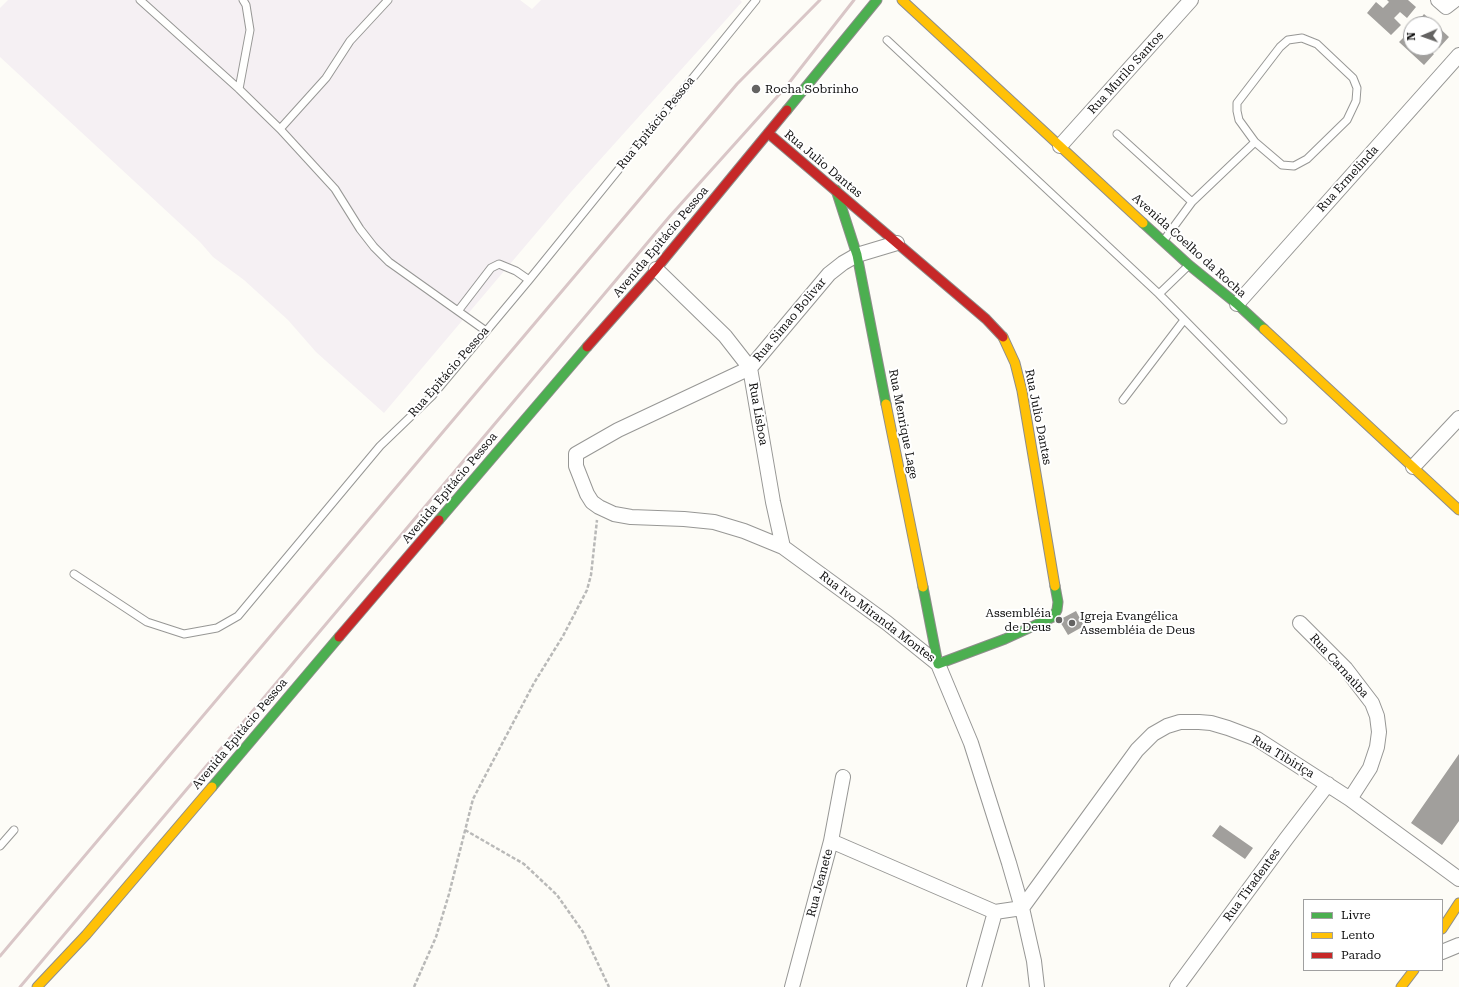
<!DOCTYPE html>
<html>
<head>
<meta charset="utf-8">
<style>
  body { margin:0 }
  #map { position:relative; width:1459px; height:987px; overflow:hidden; background:#fdfcf7; font-family:"Roboto Serif",serif }
  canvas { display:block }
  .legend { position:absolute; left:1303px; top:899px; width:140px; height:72px; box-sizing:border-box; background:#fff; border:1px solid #a0a0a0; margin:0; padding:5px 7px; list-style:none; font-size:12px; color:#111 }
  .legend li { display:flex; align-items:center; gap:8px; height:20px }
  .legend b { width:20px; border:1px solid #a0a0a0 }
  .north { position:absolute; left:1403px; top:16px; width:40px; height:40px; box-sizing:border-box; background:#fff; border:1px solid #a0a0a0; border-radius:50%; rotate:268deg; font-size:11px; font-weight:700; line-height:16px; text-align:center; color:#111 }
  .north::after { content:''; display:block; margin:auto; width:14px; height:18px; background:#646362; clip-path:polygon(50% 0,100% 100%,50% 72%,0 100%) }
</style>
</head>
<body>
<div id="map">
<canvas width="1459" height="987"></canvas>
<ul class="legend">
<li><b style="height:5px;background:#4caf50"></b>Livre</li>
<li><b style="height:5px;background:#ffc107"></b>Lento</li>
<li><b style="height:5px;background:#c62828"></b>Parado</li>
</ul>
<div class="north">N</div>
</div>
<script>
const g = document.querySelector('canvas').getContext('2d');
g.lineJoin = 'round';
function paint(path, color) { g.fillStyle = color; g.fill(path, 'evenodd'); }
const toPath = rows => new Path2D(rows.map(r => 'M' + r).join(''));
function strokePath(path, color, width, dash) { g.strokeStyle = color; g.lineWidth = width; g.lineCap = dash ? 'butt' : 'round'; g.setLineDash(dash || []); g.stroke(path); }
function write(font, color, halo, rows, align = 'center') {
  g.font = font + ' "Roboto Serif",serif'; g.lineWidth = 4; g.setLineDash([]); g.textBaseline = 'middle'; g.strokeStyle = halo; g.fillStyle = color; for (const [text, x, y, turn = 0] of rows) {
    g.save(); g.translate(x, y); g.rotate((+turn || 0) * Math.PI / 180); g.textAlign = isNaN(turn) ? turn : align; if (halo) g.strokeText(text, 0, 0); g.fillText(text, 0, 0); g.restore();
  }
}
const industrial = toPath([
  [8,0,520,0,532,9,541,0,740,0,742,2,571,192,384,413,316,352,288,320,244,280,213,257,200,242,0,57,0,8]
]);
const building = toPath([
  [1387,0,1408,0,1416,7,1407,18,1400,12,1394,18,1401,25,1391,35,1367,13,1376,2,1383,8,1389,2],
  [1424,14,1435,24,1416,24],
  [1435,24,1449,37,1439,48,1435,44],
  [1409,32,1411,34,1411,48,1427,48,1434,54,1424,65,1399,42],
  [1076,611,1084,626,1068,635,1059,620],
  [1459,754,1459,821,1442,845,1411,823],
  [1220,825,1253,848,1245,859,1212,836]
]);
const path = toPath([
  [465,830,524,864,557,895,583,932,609,987],
  [414,987,436,937,449,894,473,799,534,683,563,636,587,590,591,575,597,520]
]);
const lane = toPath([
  [140,0,239,89,280,129,335,189,360,229,374,247,389,262,486,331],
  [1302,38,1317,44,1353,78,1357,88,1356,101,1347,120,1307,159,1294,166,1282,165,1255,142,1239,120,1237,111,1237,103,1280,47,1288,40,1302,38],
  [887,40,1159,294,1188,266],
  [239,89,250,30,246,5,243,0],
  [280,129,326,78,350,41,388,0],
  [1117,134,1192,202],
  [1164,240,1192,202,1255,142],
  [1159,294,1283,420],
  [458,311,491,268,499,264,516,271,529,280],
  [1123,400,1184,320],
  [74,574,147,622,184,634,217,628,238,616,380,446,432,396,529,280,756,0],
  [0,846,14,830]
]);
const street = toPath([
  [1438,0,1446,7,1455,0],
  [1060,146,1191,0],
  [897,243,857,255,843,263,829,274,750,368,618,430,576,454,576,466,587,494,592,502,599,507,614,514,631,517,684,519,714,522,744,531,783,547,887,623,938,664,971,743,1009,863,1022,908,1034,961,1037,987],
  [656,269,725,336,750,368,773,502,783,547],
  [1237,304,1459,55],
  [1413,467,1459,418],
  [1300,623,1346,669,1372,703,1377,716,1379,732,1377,747,1370,768,1350,799],
  [831,841,995,912,1022,908,1137,750,1153,734,1167,726,1180,722,1199,722,1211,723,1228,728,1257,739,1350,799,1459,879],
  [1442,952,1459,945],
  [792,987,831,841,843,777],
  [974,987,995,912],
  [1177,987,1286,839,1328,784]
]);
const fast = toPath([
  [787,110,877,0],
  [836,190,857,255,886,404],
  [1143,223,1189,265,1237,304,1264,329],
  [439,520,587,347],
  [923,587,938,664,1005,639,1053,617,1057,610,1058,602,1055,586],
  [212,787,339,637]
]);
const slow = toPath([
  [902,0,1143,223],
  [1264,329,1459,510],
  [1003,337,1015,363,1022,391,1055,586],
  [886,404,923,587],
  [1442,929,1459,903],
  [37,987,86,935,212,787],
  [1401,987,1414,970]
]);
const jam = toPath([
  [768,133,986,319,1003,337],
  [587,347,656,269,787,110],
  [339,637,439,520]
]);
const rail = toPath([
  [0,956,737,84,820,0],
  [20,987,670,216,785,88,854,0]
]);
const markers = [
  [756,89,5,"#646362"],
  [1059,620,4,"#646362"],
  [1072,623,4,"#646362"]
];
const streetNames = [
  ["Rua Murilo Santos",1126,73,-48],
  ["Rua Epitácio Pessoa",656,123,-51],
  ["Rua Julio Dantas",823,164,40],
  ["Rua Ermelinda",1348,179,-48],
  ["Avenida Epitácio Pessoa",661,242,-50],
  ["Avenida Coelho da Rocha",1189,246,42],
  ["Rua Simao Bolivar",790,320,-50],
  ["Rua Epitácio Pessoa",449,372,-49],
  ["Rua Lisboa",758,414,80],
  ["Rua Julio Dantas",1038,417,79],
  ["Rua Menrique Lage",903,424,79],
  ["Avenida Epitácio Pessoa",450,488,-50],
  ["Rua Ivo Miranda Montes",877,617,37],
  ["Rua Carnaúba",1339,666,48],
  ["Avenida Epitácio Pessoa",240,734,-50],
  ["Rua Tibiriça",1283,757,31],
  ["Rua Jeanete",820,883,-75],
  ["Rua Tiradentes",1252,885,-54]
];
const poiNames = [
  ["Rocha Sobrinho",765,89],
  ["Assembléia",1051,613,"right"],
  ["de Deus",1051,627,"right"],
  ["Igreja Evangélica",1080,616],
  ["Assembléia de Deus",1080,630]
];
paint(industrial, '#f5f0f3');
paint(building, '#a19f9c');
strokePath(lane, '#979795', 9);
strokePath(street, '#979795', 16);
strokePath(fast, '#8e8d8b', 11);
strokePath(slow, '#8e8d8b', 11);
strokePath(jam, '#8e8d8b', 11);
strokePath(path, '#b9b9b8', 2.5, [4, 2]);
strokePath(lane, '#fffffe', 7);
strokePath(street, '#fffffe', 14);
strokePath(fast, '#4caf50', 9);
strokePath(slow, '#ffc107', 9);
strokePath(jam, '#c62828', 9);
strokePath(rail, '#d9c6c7', 3);
for (const [x, y, r, color] of markers) { const dot = new Path2D(); dot.arc(x, y, r, 0, 2 * Math.PI); g.fillStyle = color; g.fill(dot); strokePath(dot, '#fff', 1.5); }
write('12px', '#111', '#fff', streetNames);
write('12px', '#111', '#fff', poiNames, 'left');
</script>
</body>
</html>
